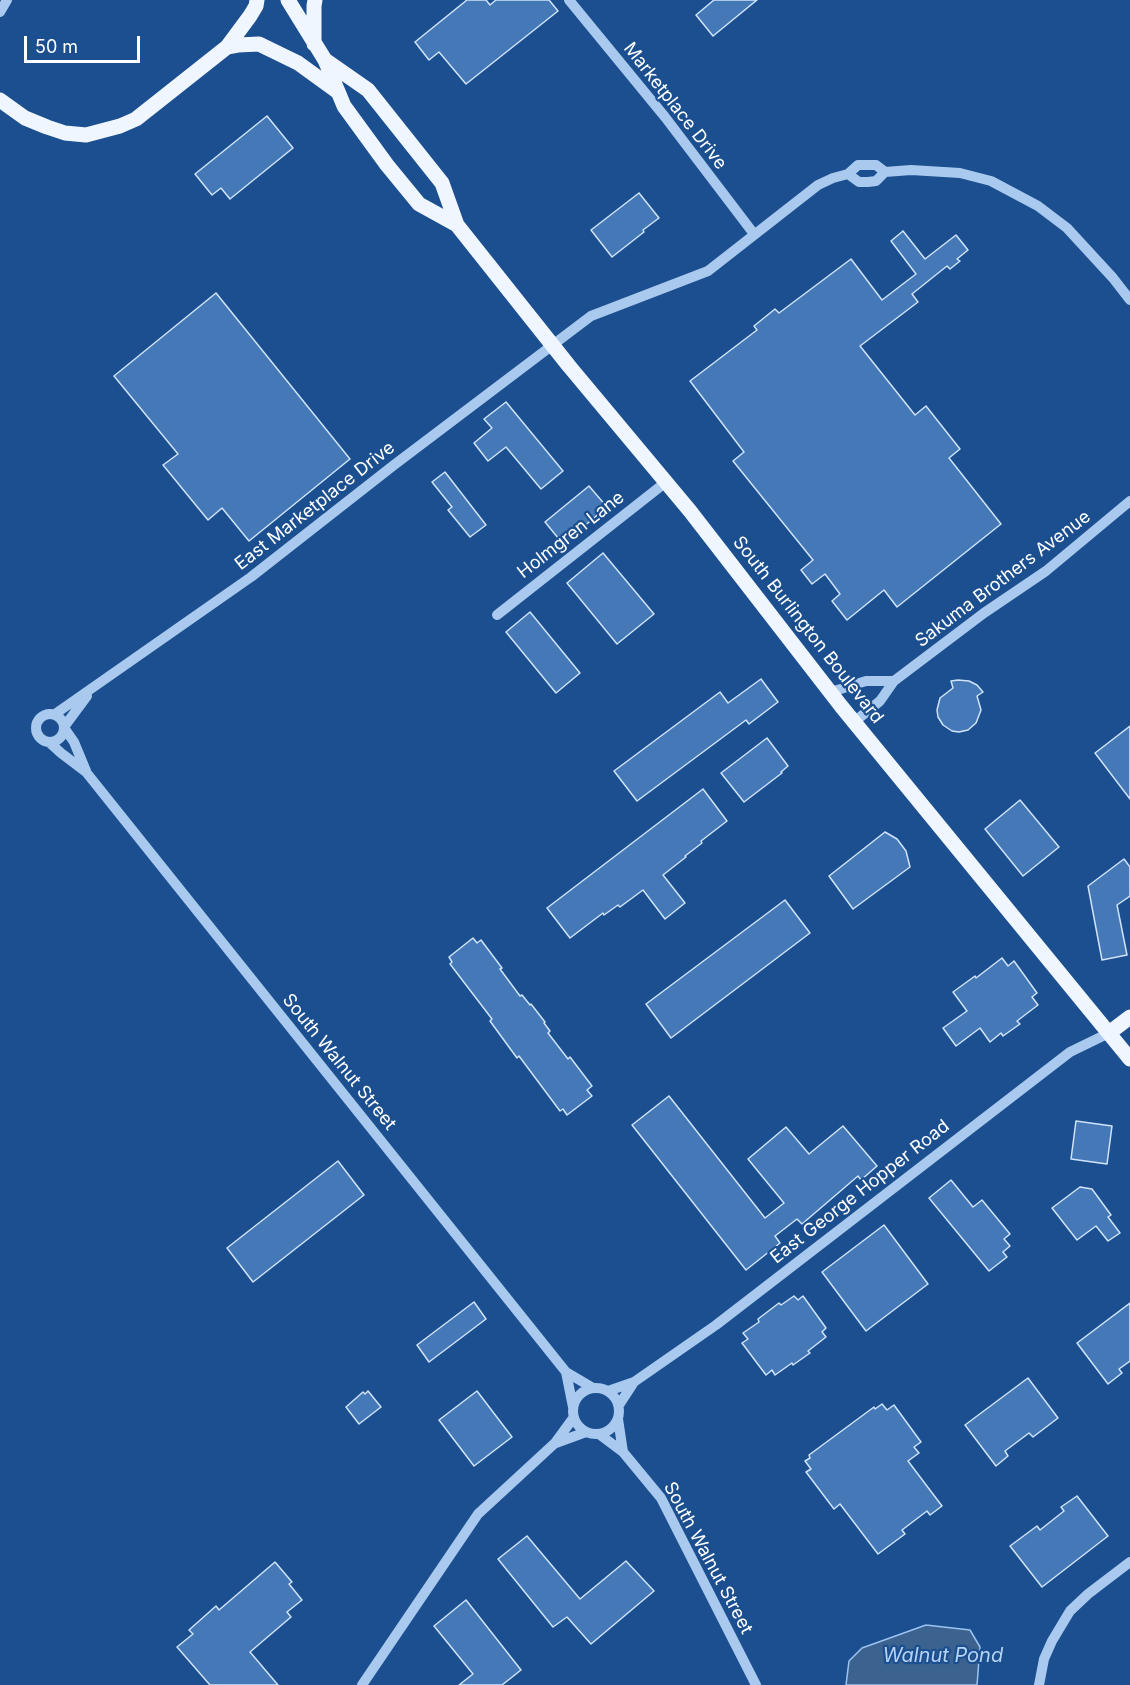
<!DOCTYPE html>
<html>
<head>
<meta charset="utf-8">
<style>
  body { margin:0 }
  #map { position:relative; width:1130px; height:1685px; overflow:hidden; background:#1b4f8f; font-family:Inter,sans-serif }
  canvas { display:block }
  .scale { position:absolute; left:24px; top:36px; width:116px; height:27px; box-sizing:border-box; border:3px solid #fff; border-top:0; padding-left:8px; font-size:18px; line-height:21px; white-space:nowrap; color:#fff; -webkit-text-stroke:4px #1b4f8f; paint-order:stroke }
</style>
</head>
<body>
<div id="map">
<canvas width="1130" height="1685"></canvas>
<div class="scale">50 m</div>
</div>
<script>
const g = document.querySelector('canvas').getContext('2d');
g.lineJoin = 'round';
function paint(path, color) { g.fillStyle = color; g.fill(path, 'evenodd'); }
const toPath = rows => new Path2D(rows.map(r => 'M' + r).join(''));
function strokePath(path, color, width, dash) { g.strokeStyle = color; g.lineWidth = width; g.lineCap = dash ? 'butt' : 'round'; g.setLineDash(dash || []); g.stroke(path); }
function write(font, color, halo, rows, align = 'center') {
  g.font = font + ' Inter,sans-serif'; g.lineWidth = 4.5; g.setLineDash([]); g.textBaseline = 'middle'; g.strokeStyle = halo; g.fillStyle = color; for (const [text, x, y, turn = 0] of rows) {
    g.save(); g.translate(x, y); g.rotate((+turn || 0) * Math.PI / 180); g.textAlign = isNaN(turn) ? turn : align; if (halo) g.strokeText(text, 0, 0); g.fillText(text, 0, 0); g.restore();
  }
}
const water = toPath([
  [926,1625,970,1630,980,1647,977,1685,846,1685,849,1661,862,1648,926,1625]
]);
const building = toPath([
  [467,0,486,0,490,5,496,0,549,0,558,11,466,84,439,52,429,60,415,42,467,0],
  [714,0,757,0,713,36,696,15,714,0],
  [267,116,293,148,230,199,221,188,212,195,195,174,267,116],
  [639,193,659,218,643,230,644,232,612,257,591,230,639,193],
  [903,231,925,259,956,235,968,250,957,259,960,261,950,269,947,266,912,294,918,302,860,346,915,415,926,406,960,449,949,458,1001,524,897,607,884,590,847,620,832,601,840,594,825,574,812,584,801,570,813,560,733,461,744,452,690,381,757,330,754,326,775,309,779,313,851,259,882,300,916,274,891,241,903,231],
  [216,293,350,459,249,541,222,508,208,520,163,465,178,454,114,376,216,293],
  [506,402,563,471,541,489,506,447,488,461,474,443,492,428,484,419,506,402],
  [445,472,486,525,470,537,448,510,452,507,432,482,445,472],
  [589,486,607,507,563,544,545,522,589,486],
  [603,553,654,614,617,644,567,583,603,553],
  [530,612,580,673,556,693,506,632,530,612],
  [761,679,778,702,749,724,746,720,637,801,614,771,720,692,728,703,761,679],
  [958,680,969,681,977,685,983,692,977,696,981,710,976,723,968,730,959,732,952,731,943,725,938,717,937,710,940,698,953,688,951,681,958,680],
  [1130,726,1130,799,1095,753,1130,726],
  [767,738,788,766,781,772,782,773,744,802,721,773,767,738],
  [703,789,727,821,701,841,702,843,685,856,686,857,663,875,685,903,665,919,643,890,620,907,618,905,604,915,603,913,570,938,547,908,703,789],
  [1020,800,1059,847,1023,876,985,829,1020,800],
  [885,832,897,839,906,851,910,867,853,909,829,876,885,832],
  [1124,859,1130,867,1130,896,1117,905,1127,955,1102,960,1088,886,1124,859],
  [785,900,810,933,671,1038,646,1004,785,900],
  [473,938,477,943,481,940,502,968,500,969,520,996,522,995,530,1005,531,1004,545,1022,544,1023,550,1031,548,1033,568,1059,570,1057,592,1086,587,1090,592,1096,567,1115,563,1109,560,1111,519,1056,517,1058,490,1021,492,1019,450,964,452,962,449,957,473,938],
  [1002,958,1008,966,1014,961,1037,993,1032,997,1038,1005,1017,1021,1020,1024,1003,1036,1001,1033,990,1042,980,1028,956,1046,943,1028,967,1011,953,992,975,976,976,978,1002,958],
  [669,1096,765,1218,784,1203,748,1159,786,1127,809,1154,843,1126,877,1166,861,1180,858,1176,802,1224,797,1219,775,1236,780,1243,746,1270,632,1125,669,1096],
  [1076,1121,1112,1126,1107,1164,1071,1159,1076,1121],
  [338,1161,364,1195,253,1282,227,1248,338,1161],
  [951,1180,973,1207,982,1200,1010,1234,1004,1239,1010,1246,1003,1252,1007,1257,989,1271,929,1198,951,1180],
  [1080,1187,1092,1189,1111,1215,1108,1217,1120,1233,1108,1241,1096,1226,1077,1240,1052,1208,1080,1187],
  [884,1225,928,1284,866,1331,822,1272,884,1225],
  [794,1296,798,1300,803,1296,826,1328,822,1332,826,1337,808,1351,810,1353,793,1365,792,1363,775,1375,772,1370,766,1375,742,1343,748,1339,743,1333,759,1322,758,1319,779,1303,781,1305,794,1296],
  [474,1302,486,1319,429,1362,417,1345,474,1302],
  [1130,1303,1130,1361,1119,1369,1122,1373,1108,1384,1077,1343,1130,1303],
  [1028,1378,1058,1418,1033,1437,1029,1433,1005,1451,1008,1456,996,1466,965,1425,1028,1378],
  [368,1391,381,1407,359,1424,346,1407,363,1392,365,1394,368,1391],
  [477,1391,512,1437,474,1466,439,1420,477,1391],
  [882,1404,887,1410,894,1405,921,1442,914,1447,919,1453,908,1461,942,1506,930,1515,927,1511,902,1530,905,1534,878,1554,840,1504,834,1509,806,1472,811,1469,805,1461,810,1458,809,1455,874,1407,875,1409,882,1404],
  [1077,1496,1108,1536,1042,1587,1010,1546,1037,1526,1040,1530,1064,1511,1061,1507,1077,1496],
  [527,1536,580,1599,626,1561,654,1591,591,1644,567,1617,553,1627,498,1559,527,1536],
  [275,1562,292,1582,289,1584,302,1600,287,1612,291,1617,250,1652,278,1685,210,1685,177,1647,193,1634,189,1630,216,1606,219,1610,275,1562],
  [466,1600,521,1670,502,1685,459,1685,473,1674,434,1626,466,1600]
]);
const minor = toPath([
  [569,0,665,117,754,234],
  [0,12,7,0],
  [885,172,911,170,960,173,991,181,1038,206,1067,228,1113,278,1130,300],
  [848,174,859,182,868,182,876,181,885,172],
  [497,615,666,482],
  [831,692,866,681,894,681],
  '36 728a14 14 0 1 1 28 0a14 14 0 1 1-28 0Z',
  [55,714,251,577,394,465,591,316,708,271,818,185,833,178,848,174,858,165,876,165,885,172],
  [854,722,880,701,894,681,984,613,1046,571,1130,501],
  [64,727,87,696],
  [65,729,74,742,86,771],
  [49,742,61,753,86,772,566,1372,593,1388],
  [566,1372,573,1407],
  '573 1411a23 23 0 1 1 46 0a23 23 0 1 1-46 0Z',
  [608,1391,634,1382,716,1325,1070,1052,1109,1033],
  [619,1405,634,1382],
  [618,1419,623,1452],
  [599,1434,623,1452,661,1498,756,1685],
  [556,1443,586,1432],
  [362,1685,478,1514,555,1443,574,1417],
  [1039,1685,1044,1659,1052,1641,1070,1611,1088,1594,1130,1562]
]);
const major = toPath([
  [288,0,325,60,344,106,387,165,419,204,457,225],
  [314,44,314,6,315,0],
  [227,47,238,45,259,44,298,63,338,92],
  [325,60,368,90,442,183,457,225,569,366,690,511,841,706,1130,1059],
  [0,100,25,118,47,127,65,133,86,135,120,126,136,119,227,47,250,16,256,6,257,0],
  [1109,1033,1130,1017]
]);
const streetNames = [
  ["Marketplace Drive",675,106,52],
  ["East Marketplace Drive",315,506,-38],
  ["Holmgren Lane",571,535,-38],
  ["Sakuma Brothers Avenue",1003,579,-37],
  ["South Burlington Boulevard",808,630,52],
  ["South Walnut Street",339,1062,51],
  ["East George Hopper Road",860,1192,-38],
  ["South Walnut Street",708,1558,62]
];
const waterNames = [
  ["Walnut Pond",943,1656]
];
paint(water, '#3c6290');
strokePath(water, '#9cc4f0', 1.5);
paint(building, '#4478b7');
strokePath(building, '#cfe3fa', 1.5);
strokePath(minor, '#a9c9ee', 10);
strokePath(major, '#f0f6ff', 15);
write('18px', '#fff', '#1b4f8f', streetNames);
write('italic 20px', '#b5d3f5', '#1b4f8f', waterNames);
</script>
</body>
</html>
